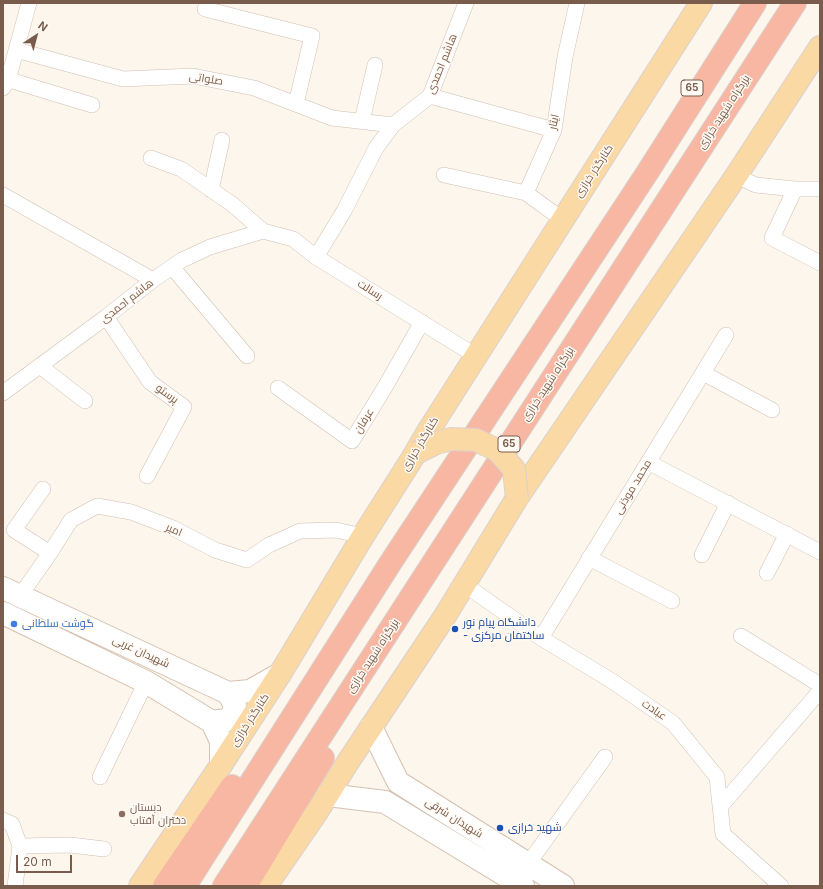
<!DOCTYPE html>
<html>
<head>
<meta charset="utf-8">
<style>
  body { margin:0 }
  #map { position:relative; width:823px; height:889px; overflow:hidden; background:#fdf6ec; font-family:Inter,sans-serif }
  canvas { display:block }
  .frame { position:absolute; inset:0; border:4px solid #7a5c4d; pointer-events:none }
  .north { position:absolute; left:16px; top:16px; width:40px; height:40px; -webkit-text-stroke:3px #fffaf3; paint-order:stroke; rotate:36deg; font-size:11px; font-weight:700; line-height:16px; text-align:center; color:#7a5c4d }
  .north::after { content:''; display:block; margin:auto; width:14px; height:18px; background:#7a5c4d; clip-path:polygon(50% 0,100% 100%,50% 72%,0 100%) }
  .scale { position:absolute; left:16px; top:855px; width:56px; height:18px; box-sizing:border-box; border:2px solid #7a5c4d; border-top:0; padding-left:5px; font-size:12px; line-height:14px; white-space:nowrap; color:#7a5c4d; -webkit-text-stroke:3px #fffaf3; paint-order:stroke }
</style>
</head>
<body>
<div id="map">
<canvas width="823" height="889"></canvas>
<div class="frame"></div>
<div class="north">N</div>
<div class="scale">20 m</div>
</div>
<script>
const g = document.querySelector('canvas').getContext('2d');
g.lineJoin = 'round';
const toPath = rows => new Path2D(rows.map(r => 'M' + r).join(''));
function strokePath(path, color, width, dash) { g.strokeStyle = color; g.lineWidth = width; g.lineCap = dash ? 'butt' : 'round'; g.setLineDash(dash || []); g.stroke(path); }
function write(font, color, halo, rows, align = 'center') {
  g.font = font + ' Inter,Cairo,sans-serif'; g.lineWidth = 3; g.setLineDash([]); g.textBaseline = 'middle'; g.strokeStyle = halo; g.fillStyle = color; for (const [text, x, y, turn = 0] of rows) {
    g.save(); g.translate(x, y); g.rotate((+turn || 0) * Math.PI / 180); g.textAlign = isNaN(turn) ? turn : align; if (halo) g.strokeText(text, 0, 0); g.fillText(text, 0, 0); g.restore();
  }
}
const street = toPath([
  [205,9,312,36,296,104],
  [16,50,123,79,193,76,254,88,332,118,393,125],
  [3,78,92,105],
  [3,88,8,80,29,3],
  [430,96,554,130],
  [362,121,375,65],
  [151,158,181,169,232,204,263,231,293,239,316,257,476,356],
  [444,175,526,193],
  [736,176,756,185,795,189,820,189],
  [795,189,772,238,820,263],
  [211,190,222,140],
  [3,195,153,280],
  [563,220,526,193,554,130,565,57,577,3],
  [316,257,344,211,376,148,393,125,430,96,466,3],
  [172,267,247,356],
  [106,317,150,382,184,407,147,476],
  [40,366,85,401],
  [703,373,772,410],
  [278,388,352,441,385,387,422,322],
  [3,393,106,317,153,280,182,260,210,247,263,231],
  [648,462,820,552],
  [43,489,14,530,50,553],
  [702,555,728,503],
  [589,558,672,601],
  [767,573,787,534],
  [465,585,541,638,612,681,673,723,717,777,723,834,781,886],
  [20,596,50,553,71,520,97,506,131,512,173,528,215,550,247,560,269,545,300,531,336,530,363,536],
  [741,636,820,685],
  [541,638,726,335],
  [100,777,146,682],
  [720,807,820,691],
  [3,820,12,824,20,846,15,886],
  [20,846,70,845,104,849],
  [528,864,605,757]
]);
const secondary = toPath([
  [3,588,228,693,250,691,280,674],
  [3,613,146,682,212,722,221,741,221,765],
  [212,722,227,720,233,714,235,705,228,693],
  [371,727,398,782,563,886],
  [328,795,385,802,523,886]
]);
const primary = toPath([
  [140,886,221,765,280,674,363,536,410,462,427,433,701,3],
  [266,886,317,812,348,762,445,616,517,498,736,176,820,47]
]);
const highway = toPath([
  [164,886,232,786],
  [185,886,391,562,647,173,755,3],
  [224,886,795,3],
  [246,886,323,758]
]);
const primaryBridge = toPath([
  [416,453,436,443,451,439,476,440,497,450,514,469,517,498]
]);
const markers = [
  [14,624,4,"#3f7fe0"],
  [455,629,4,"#1a4fb4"],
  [122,814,4,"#8d6e63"],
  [500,828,4,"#1a4fb4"]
];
const shields = [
  [692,88,22],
  [509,444,22]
];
const shieldNames = [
  ["65",692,88],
  ["65",509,444]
];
const streetNames = [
  ["هاشم احمدی",442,64,-68],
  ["صلواتی",206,79,9],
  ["بزرگراه شهید خرازی",724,112,-57],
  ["ایثار",554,122,-78],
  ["کنارگذر خرازی",594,171,-57],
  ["رسالت",370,290,32],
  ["هاشم احمدی",127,301,-38],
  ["بزرگراه شهید خرازی",548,384,-57],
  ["پرستو",167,394,36],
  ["عرفان",364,421,-58],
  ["کنارگذر خرازی",420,444,-59],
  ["محمد موذنی",633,487,-59],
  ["امیر",174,530,24],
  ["شهیدان غربی",141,652,25],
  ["بزرگراه شهید خرازی",373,656,-57],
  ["عبادت",654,710,34],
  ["کنارگذر خرازی",250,720,-57],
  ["شهیدان شرقی",454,818,32]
];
const transitNames = [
  ["دانشگاه پیام نور",463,623],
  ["- ساختمان مرکزی",463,636],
  ["شهید خرازی",508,828]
];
const shopNames = [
  ["گوشت سلطانی",22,624]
];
const educationNames = [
  ["دبستان",130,808],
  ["دختران آفتاب",130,821]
];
strokePath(street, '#d1beb0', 16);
strokePath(secondary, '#d6c0b0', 24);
strokePath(primary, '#dad1cd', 24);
strokePath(highway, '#dad1cd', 24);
strokePath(street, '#fff', 15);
strokePath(secondary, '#fff', 22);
strokePath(primary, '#fbd9a5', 22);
strokePath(highway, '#f7b7a3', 22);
strokePath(primaryBridge, '#dad1cd', 24, []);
strokePath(primaryBridge, '#fbd9a5', 22);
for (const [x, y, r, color] of markers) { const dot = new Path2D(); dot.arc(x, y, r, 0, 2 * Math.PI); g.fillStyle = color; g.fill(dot); strokePath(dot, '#fffaf3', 1.5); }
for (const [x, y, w] of shields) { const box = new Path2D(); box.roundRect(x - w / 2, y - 8, w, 16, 3); g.fillStyle = '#fffaf3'; g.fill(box); strokePath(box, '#7a5c4d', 1); }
write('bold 10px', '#7a5c4d', null, shieldNames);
write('11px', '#7a5c4d', '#fffaf3', streetNames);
write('11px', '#164399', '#fffaf3', transitNames, 'left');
write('11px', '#366cbe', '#fffaf3', shopNames, 'left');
write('11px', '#785e54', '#fffaf3', educationNames, 'left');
</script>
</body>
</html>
